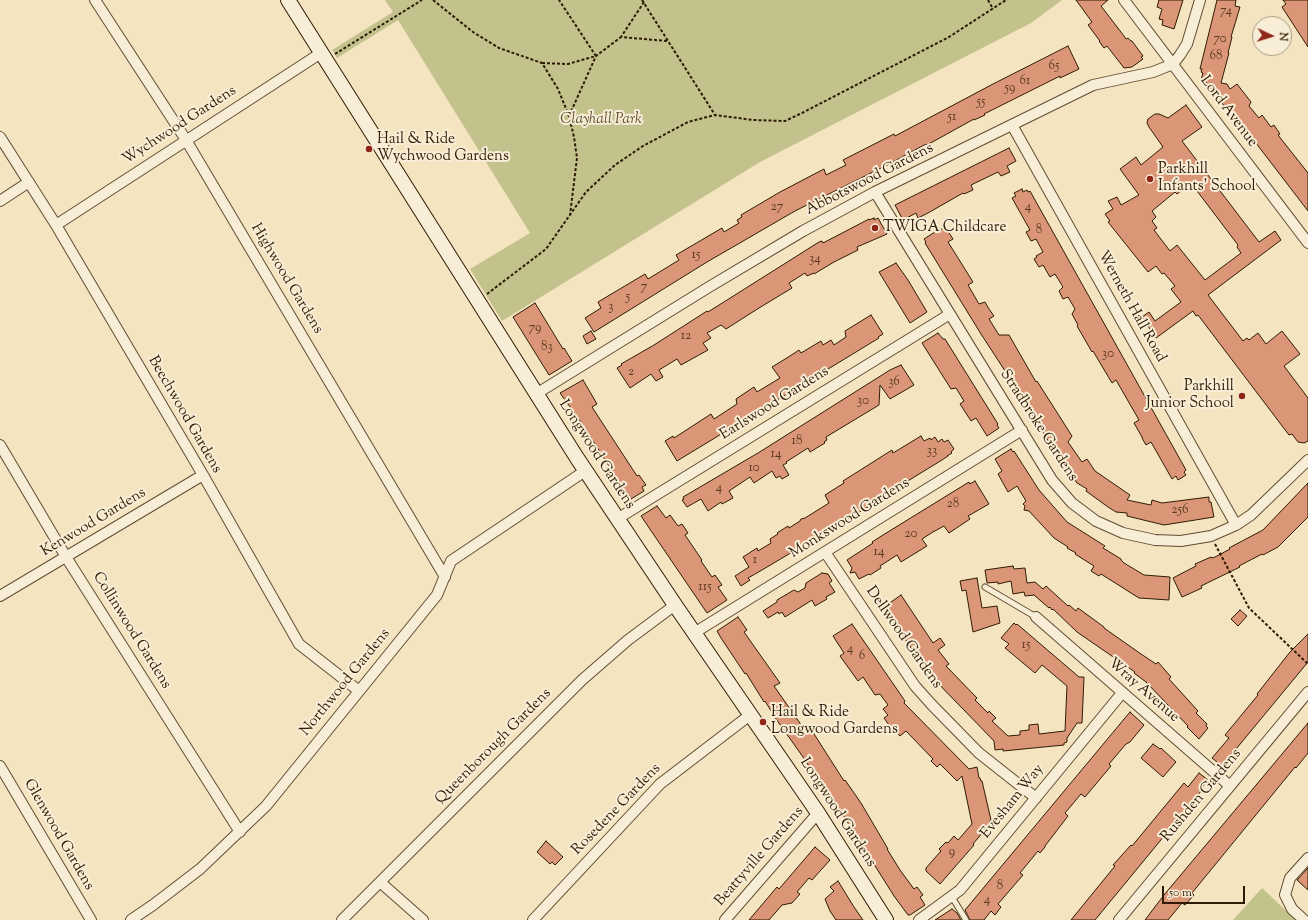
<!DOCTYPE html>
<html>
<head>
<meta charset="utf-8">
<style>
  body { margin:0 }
  #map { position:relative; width:1308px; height:920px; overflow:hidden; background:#f4e4c0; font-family:"Sorts Mill Goudy",serif }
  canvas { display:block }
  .north { position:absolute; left:1252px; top:16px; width:40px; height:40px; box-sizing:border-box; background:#f8edd6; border:1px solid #a89982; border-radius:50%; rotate:94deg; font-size:11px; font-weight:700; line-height:16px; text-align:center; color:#2f1b04 }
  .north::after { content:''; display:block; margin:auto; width:14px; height:18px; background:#8f2418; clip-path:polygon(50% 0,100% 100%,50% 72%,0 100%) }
  .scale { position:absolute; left:1162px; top:886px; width:83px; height:18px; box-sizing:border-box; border:2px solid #2f1b04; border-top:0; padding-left:5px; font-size:12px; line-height:14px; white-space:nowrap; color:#2f1b04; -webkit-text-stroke:3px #f8edd6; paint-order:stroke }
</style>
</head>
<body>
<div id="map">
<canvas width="1308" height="920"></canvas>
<div class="north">N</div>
<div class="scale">50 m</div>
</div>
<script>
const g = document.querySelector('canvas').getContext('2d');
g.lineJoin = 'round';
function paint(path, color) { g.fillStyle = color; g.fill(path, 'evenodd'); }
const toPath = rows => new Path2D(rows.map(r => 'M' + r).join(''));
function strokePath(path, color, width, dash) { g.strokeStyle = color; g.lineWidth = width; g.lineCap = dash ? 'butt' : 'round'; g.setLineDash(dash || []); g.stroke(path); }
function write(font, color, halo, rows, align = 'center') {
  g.font = font + ' "Sorts Mill Goudy",serif'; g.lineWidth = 4; g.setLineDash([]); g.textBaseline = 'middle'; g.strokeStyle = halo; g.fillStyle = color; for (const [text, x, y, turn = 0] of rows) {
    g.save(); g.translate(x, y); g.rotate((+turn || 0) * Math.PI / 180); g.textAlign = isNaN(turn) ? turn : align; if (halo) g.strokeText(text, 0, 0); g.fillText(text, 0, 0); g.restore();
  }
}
const green = toPath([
  [385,0,1062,0,1031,23,760,162,502,321,470,269,530,233,398,20,337,58,332,50,393,12],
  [1262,888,1296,920,1233,920]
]);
const building = toPath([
  [1076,0,1108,0,1101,6,1124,36,1126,39,1128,38,1131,41,1132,41,1143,56,1141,57,1143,59,1132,67,1124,68,1107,46,1104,48,1099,41,1100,41,1088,25,1092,22,1076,0],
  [1159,0,1183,0,1174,29,1162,25,1163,20,1159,19,1162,9,1157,7,1159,0],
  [1217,0,1236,0,1235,6,1240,7,1231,37,1232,37,1228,53,1229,53,1221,83,1227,84,1230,89,1237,84,1251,102,1249,106,1259,118,1262,115,1271,127,1274,125,1280,134,1278,135,1308,173,1308,211,1249,134,1236,117,1233,114,1231,115,1206,82,1201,80,1203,73,1201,72,1202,69,1200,69,1217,0],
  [1283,0,1308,0,1308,47,1282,7,1286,4,1283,0],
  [1068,46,1079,69,1060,78,1060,76,984,114,985,115,974,120,974,119,927,145,926,144,889,164,795,211,707,262,594,332,585,318,601,308,598,302,645,274,648,279,679,260,676,255,722,228,724,232,739,223,737,220,742,217,741,215,780,192,824,169,826,175,846,165,843,160,894,134,895,136,993,84,1068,46],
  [1186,105,1202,127,1182,141,1259,242,1275,231,1281,240,1208,295,1243,341,1247,338,1249,340,1258,333,1266,344,1282,331,1300,354,1284,366,1308,398,1308,441,1304,443,1298,442,1292,434,1289,435,1198,315,1196,316,1193,311,1156,338,1142,317,1149,312,1155,321,1181,302,1171,289,1175,286,1164,273,1162,274,1156,266,1148,272,1108,222,1110,221,1105,214,1113,209,1108,201,1117,197,1121,205,1139,195,1120,169,1136,157,1141,165,1163,147,1149,127,1147,123,1148,119,1155,114,1159,114,1168,118,1186,105],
  [1191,183,1238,245,1237,247,1241,253,1205,280,1177,245,1170,251,1154,230,1157,228,1152,221,1156,217,1152,211,1175,192,1177,194,1191,183],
  [1009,148,1016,161,1007,166,1010,172,1001,176,998,172,971,185,973,190,964,194,963,193,928,213,918,218,916,213,903,220,895,205,1009,148],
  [1022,189,1023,192,1027,190,1028,192,1030,191,1186,470,1184,472,1186,475,1178,480,1176,476,1172,479,1151,442,1146,445,1142,438,1142,437,1134,423,1139,420,1116,380,1112,383,1093,351,1092,352,1077,326,1078,325,1072,314,1075,309,1068,297,1063,299,1059,291,1063,287,1055,274,1050,277,1043,265,1039,267,1034,259,1037,257,1036,256,1043,252,1036,239,1031,241,1026,232,1030,230,1012,198,1016,196,1014,193,1022,189],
  [874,218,874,220,878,218,887,234,857,247,858,250,834,262,814,274,814,273,807,276,805,273,789,283,792,288,759,308,726,329,721,325,707,333,711,338,703,343,708,350,681,365,677,359,659,370,663,377,656,381,651,374,630,388,617,368,622,365,621,364,654,345,707,311,708,312,819,242,822,241,823,243,869,219,869,220,874,218],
  [946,228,953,239,948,242,973,282,968,285,979,304,985,302,989,309,994,316,989,319,999,335,1009,335,1036,382,1037,381,1072,436,1068,442,1082,462,1087,459,1095,471,1130,495,1127,500,1151,505,1152,500,1162,503,1209,497,1209,502,1211,502,1214,517,1164,525,1127,516,1127,513,1116,512,1108,507,1086,491,1087,489,1077,483,1055,452,1009,377,981,334,925,243,926,242,924,239,938,230,946,228],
  [896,263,908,280,927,312,910,323,879,272,896,263],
  [535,303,563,349,564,348,572,361,549,375,513,317,535,303],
  [871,315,883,334,878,337,879,338,677,461,665,441,673,436,674,438,711,414,714,419,737,404,736,399,754,387,757,392,780,378,772,367,790,356,799,350,801,353,821,341,823,345,831,340,834,345,846,337,845,331,871,315],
  [591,331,596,339,587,344,583,336,591,331],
  [938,333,943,339,945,339,998,424,997,425,999,428,987,436,976,418,971,421,960,404,964,401,956,388,951,389,922,343,938,333],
  [901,365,914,385,890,399,880,385,879,405,826,437,827,440,824,442,825,443,810,452,808,448,786,462,787,463,783,465,789,475,782,479,780,476,776,478,772,471,754,483,750,477,729,491,733,498,722,504,721,502,708,511,701,499,687,507,682,500,684,499,683,497,758,453,890,370,901,365],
  [583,380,597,404,592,407,637,476,639,475,646,485,642,487,644,491,631,499,629,495,628,496,581,422,560,393,583,380],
  [921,436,924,441,930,438,931,440,935,437,938,442,942,439,944,442,948,440,954,449,951,452,952,453,947,456,948,456,942,460,893,490,868,507,762,570,748,578,750,580,741,586,735,576,749,567,743,557,757,548,758,551,771,543,770,539,778,534,777,533,788,526,789,528,800,521,801,519,805,518,829,503,825,495,844,483,843,481,892,450,893,453,921,436],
  [1011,449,1013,452,1014,451,1039,490,1067,522,1105,546,1103,548,1121,559,1121,560,1124,563,1144,575,1170,577,1169,600,1139,598,1101,574,1099,576,1091,571,1094,566,1075,554,1076,553,1067,548,1068,547,1054,538,1029,511,1024,510,1025,506,1023,504,1026,501,1017,486,1008,492,998,474,1002,471,995,459,1011,449],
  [975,481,989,504,968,516,970,519,949,533,944,526,933,532,922,539,927,546,901,562,897,555,880,566,881,568,870,575,869,574,859,579,855,572,850,573,852,568,847,560,873,543,872,542,883,535,969,482,970,484,975,481],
  [1308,483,1308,517,1278,547,1263,555,1262,554,1239,566,1240,567,1201,586,1202,588,1182,597,1173,578,1196,566,1195,564,1211,557,1211,558,1215,557,1230,549,1229,548,1263,530,1308,483],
  [657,506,666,518,670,515,678,526,682,524,688,533,685,535,702,560,701,561,712,577,715,575,722,585,718,587,727,600,707,613,641,516,657,506],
  [1013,566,1014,569,1025,568,1027,583,1035,582,1043,589,1046,586,1068,606,1069,605,1076,611,1078,608,1104,627,1104,628,1141,654,1156,664,1158,662,1171,677,1169,679,1198,711,1196,713,1207,724,1206,726,1208,728,1199,739,1187,727,1188,726,1146,682,1134,673,1135,672,1077,632,1053,609,1052,610,1050,607,1049,608,1034,595,1025,596,1024,592,1013,594,1011,581,998,584,998,582,987,583,985,570,1013,566],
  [822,573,828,574,832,581,829,583,835,592,826,597,827,599,815,606,812,600,785,617,782,612,779,614,778,612,768,618,763,611,777,602,777,600,794,590,798,592,805,588,806,583,822,573],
  [977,578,982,608,997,606,1000,623,973,632,966,590,962,591,960,581,977,578],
  [901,595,933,643,940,638,945,645,938,650,949,664,946,666,977,698,975,700,988,713,989,711,996,718,992,721,1008,736,1020,735,1020,731,1029,730,1029,725,1038,724,1039,734,1065,731,1067,686,1042,665,1035,673,1005,648,1009,644,1001,638,1014,623,1016,625,1017,624,1079,677,1084,677,1082,723,1077,723,1067,738,1067,742,1064,743,1064,745,1003,751,1003,749,995,750,994,741,928,673,886,611,887,610,884,607,901,595],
  [1240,610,1247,616,1238,626,1231,619,1240,610],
  [738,617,747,630,744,632,780,683,774,686,804,729,809,726,844,781,845,780,861,803,888,849,887,849,900,870,914,889,917,887,923,895,920,897,925,905,910,915,908,915,894,896,843,815,834,802,833,803,803,757,776,719,765,701,764,702,746,673,745,674,721,638,717,631,738,617],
  [852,624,905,701,904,703,969,769,977,767,979,778,980,778,981,781,982,781,991,820,990,820,992,830,983,832,973,844,974,845,940,884,926,871,926,868,941,851,939,849,946,842,948,843,954,836,958,840,972,824,962,776,957,781,940,764,937,767,931,761,933,759,906,731,900,736,889,725,884,718,888,715,883,709,888,705,880,694,875,695,863,677,858,681,840,656,844,653,833,636,852,624],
  [1308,634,1308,662,1222,766,1212,758,1229,738,1225,735,1258,695,1257,694,1290,652,1308,634],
  [1130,712,1144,725,1130,742,1126,744,1109,764,1111,766,1085,797,1081,794,1065,813,1068,816,1045,846,1045,847,1040,853,1038,851,1020,873,1023,875,998,904,1001,907,995,915,991,911,984,920,970,920,965,910,1130,712],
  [1308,723,1308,753,1296,768,1295,767,1192,893,1194,895,1185,905,1182,903,1168,920,1145,920,1164,895,1308,723],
  [1153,744,1160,749,1161,748,1176,762,1163,777,1141,758,1153,744],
  [1199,773,1208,780,1203,786,1202,790,1095,920,1071,920,1115,866,1113,865,1131,845,1132,846,1184,783,1188,787,1199,773],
  [546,841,563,857,555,865,552,862,550,864,537,852,546,841],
  [815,847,830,860,812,880,809,878,797,892,800,894,792,903,782,905,769,920,749,920,777,887,779,889,815,847],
  [1308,868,1308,890,1297,880,1308,868],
  [838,881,854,907,863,920,836,920,830,911,825,899,834,891,830,887,838,881],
  [952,909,957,913,961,920,935,920,952,909]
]);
const path = toPath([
  [433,0,473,32,499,48,542,63,558,89,569,116,574,137,577,158,570,215],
  [642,0,715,115],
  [988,0,993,9],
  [644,2,621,37,667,41],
  [335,54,422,0],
  [542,63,568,64,596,56,559,0],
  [569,116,596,56,621,37],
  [487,294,546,249,586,192,615,165,643,146,688,122,715,115,753,120,785,121,802,113,949,37,1006,0],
  [1215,544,1249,608,1308,664]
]);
const lane = toPath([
  [985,587,1036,617],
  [952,897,966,920]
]);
const street = toPath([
  [95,0,186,140,445,577],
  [1124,0,1308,243],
  [1012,125,1236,525],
  [0,137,56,225,203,475,299,644,359,691],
  [875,192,1052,480,1072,503,1096,521,1123,533,1155,540,1181,541,1211,536,1236,525,1251,515,1308,460],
  [0,201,29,182],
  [56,225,321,53],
  [536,394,709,287,803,231,875,192,1093,85,1153,72,1173,64,1180,55,1187,44,1200,0],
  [0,445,66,557,240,832],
  [617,519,950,314],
  [825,552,915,686,932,705,979,753,1036,798],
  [0,596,203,475],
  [1036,617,1230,786],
  [694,633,1022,430],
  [0,766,91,920],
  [380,882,423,920],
  [131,920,153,905,200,869,266,806,437,595,451,561,585,471],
  [342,920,582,680,628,640,675,605],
  [533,920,660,784,750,715],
  [725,920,818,813],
  [919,920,960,890,1122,693],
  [1119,920,1308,692],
  [1304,920,1292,909,1285,895,1290,878,1308,858]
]);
const secondary = toPath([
  [288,0,577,458,675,605,818,813,886,920]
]);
const markers = [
  [369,149,4,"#8f2418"],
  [1150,179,4,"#8f2418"],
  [875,228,4,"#8f2418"],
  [1242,396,4,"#8f2418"],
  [763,722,4,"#8f2418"]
];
const numberNames = [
  ["74",1226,12],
  ["70",1220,40],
  ["68",1216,57],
  ["65",1054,67],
  ["61",1025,82],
  ["59",1010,89],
  ["55",981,103],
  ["51",952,118],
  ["27",777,208],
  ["4",1028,208],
  ["8",1039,231],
  ["15",696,256],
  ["34",815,260],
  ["7",644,288],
  ["5",628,298],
  ["3",611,308],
  ["79",535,329],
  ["12",686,337],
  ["83",547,348],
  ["30",1108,355],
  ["2",631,373],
  ["36",894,383],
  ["30",863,402],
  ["18",797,442],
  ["33",932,452],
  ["14",776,455],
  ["10",754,469],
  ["4",719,489],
  ["28",953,505],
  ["256",1180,511],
  ["20",911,535],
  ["14",879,553],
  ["1",755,561],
  ["115",705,588],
  ["15",1026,646],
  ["4",850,650],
  ["6",862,657],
  ["9",952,853],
  ["8",1000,887],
  ["4",987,901]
];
const streetNames = [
  ["Lord Avenue",1228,112,53],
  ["Wychwood Gardens",180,126,-33],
  ["Abbotswood Gardens",870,180,-27],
  ["Highwood Gardens",286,279,59],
  ["Werneth Hall Road",1131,307,61],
  ["Earlswood Gardens",775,404,-32],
  ["Beechwood Gardens",184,415,60],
  ["Stradbroke Gardens",1038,426,57],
  ["Longwood Gardens",596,455,57],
  ["Monkswood Gardens",850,519,-32],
  ["Kenwood Gardens",94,523,-31],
  ["Collinwood Gardens",131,631,58],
  ["Dellwood Gardens",903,638,55],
  ["Northwood Gardens",346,683,-51],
  ["Wray Avenue",1143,691,41],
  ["Queenborough Gardens",494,747,-45],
  ["Rushden Gardens",1202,796,-50],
  ["Evesham Way",1013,802,-51],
  ["Rosedene Gardens",617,810,-46],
  ["Longwood Gardens",837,813,57],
  ["Glenwood Gardens",58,835,60],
  ["Beattyville Gardens",760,857,-49]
];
const parkNames = [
  ["Clayhall Park",601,120]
];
const poiNames = [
  ["Hail & Ride",377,140],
  ["Wychwood Gardens",377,157],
  ["Parkhill",1158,170],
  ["Infants' School",1158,187],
  ["TWIGA Childcare",883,228],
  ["Parkhill",1234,387,"right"],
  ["Junior School",1234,404,"right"],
  ["Hail & Ride",771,713],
  ["Longwood Gardens",771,730]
];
paint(green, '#c3c28d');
paint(building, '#db9677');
strokePath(building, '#2f1b04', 1);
strokePath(lane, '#604d33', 7);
strokePath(street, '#604d33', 12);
strokePath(secondary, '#2f1b04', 16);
strokePath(path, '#2f1b04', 2, [3, 2]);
strokePath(lane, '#f8edd6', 5);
strokePath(street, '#f8edd6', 10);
strokePath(secondary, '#f8edd6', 14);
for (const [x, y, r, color] of markers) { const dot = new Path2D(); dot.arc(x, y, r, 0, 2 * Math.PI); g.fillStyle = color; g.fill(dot); strokePath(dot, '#f8edd6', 1.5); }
write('13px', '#5a3a21', null, numberNames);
write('15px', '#2f1b04', '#f8edd6', streetNames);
write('italic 15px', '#5b4d2d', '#f8edd6', parkNames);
write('15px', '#2f1b04', '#f8edd6', poiNames, 'left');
</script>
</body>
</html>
